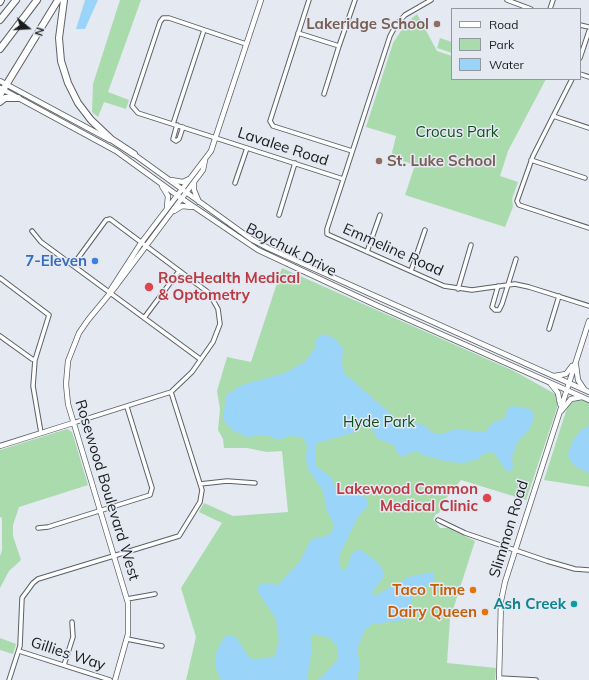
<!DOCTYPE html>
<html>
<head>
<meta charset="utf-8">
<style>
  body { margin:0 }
  #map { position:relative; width:589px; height:680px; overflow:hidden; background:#e4e9f2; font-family:Mulish,sans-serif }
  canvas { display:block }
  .legend { position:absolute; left:451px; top:8px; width:130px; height:72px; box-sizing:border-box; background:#e4e9f2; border:1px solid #93979e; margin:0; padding:5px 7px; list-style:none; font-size:12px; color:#1a1c1f }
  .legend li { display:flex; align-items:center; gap:8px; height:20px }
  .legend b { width:20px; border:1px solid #93979e }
  .north { position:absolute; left:8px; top:8px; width:40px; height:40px; -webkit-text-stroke:3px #e4e9f2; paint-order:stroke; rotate:108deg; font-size:11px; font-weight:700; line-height:16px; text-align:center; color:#1a1c1f }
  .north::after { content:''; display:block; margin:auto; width:14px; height:18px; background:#1a1c1f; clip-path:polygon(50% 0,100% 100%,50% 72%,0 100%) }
</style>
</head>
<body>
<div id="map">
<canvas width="589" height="680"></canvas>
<ul class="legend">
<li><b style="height:5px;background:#fff"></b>Road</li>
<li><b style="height:11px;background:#a9dbad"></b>Park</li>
<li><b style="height:11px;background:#9ad5f9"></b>Water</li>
</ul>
<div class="north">N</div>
</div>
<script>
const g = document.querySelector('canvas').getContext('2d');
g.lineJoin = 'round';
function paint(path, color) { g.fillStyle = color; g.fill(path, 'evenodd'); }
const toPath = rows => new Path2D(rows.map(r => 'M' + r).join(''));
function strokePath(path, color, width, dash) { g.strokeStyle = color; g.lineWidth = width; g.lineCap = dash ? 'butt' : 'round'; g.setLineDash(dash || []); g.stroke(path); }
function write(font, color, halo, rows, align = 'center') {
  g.font = font + ' Mulish,sans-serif'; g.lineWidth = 3; g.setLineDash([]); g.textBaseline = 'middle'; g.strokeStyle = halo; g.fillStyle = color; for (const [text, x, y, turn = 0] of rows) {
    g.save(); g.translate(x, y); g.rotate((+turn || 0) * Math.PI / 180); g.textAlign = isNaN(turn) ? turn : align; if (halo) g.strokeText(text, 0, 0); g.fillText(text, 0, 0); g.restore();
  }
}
const green = toPath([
  [120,0,141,0,108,92,129,100,126,109,104,102,98,117,92,112,93,84],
  [417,14,437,51,452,56,452,79,546,79,508,151,500,176,518,182,512,199,513,207,505,227,405,195,415,165,391,157,396,136,366,127,393,43,406,23],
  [440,38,452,42,452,53,437,48],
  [282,268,514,371,557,395,558,404,555,414,526,500,461,480,444,501,439,513,436,514,433,519,440,528,448,528,475,541,450,619,447,663,496,668,495,680,186,680,196,637,181,588,222,523,199,512,204,503,233,516,288,512,282,451,267,452,247,448,224,448,223,439,218,430,220,409,217,391,227,357,251,362],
  [581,399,589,401,589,487,544,480,566,411,569,405,576,400],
  [67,429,72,432,88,485,19,507,13,525,13,536,21,560,9,571,0,588,0,556,2,550,2,518,0,517,0,450],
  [0,638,16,644,13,654,0,650]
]);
const water = toPath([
  [85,0,98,0,85,29,76,29],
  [323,334,334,338,343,348,342,364,344,373,397,419,424,425,432,432,438,434,449,432,453,429,485,432,494,422,504,419,508,408,513,406,529,409,532,411,534,418,529,430,518,441,512,457,513,468,509,472,505,469,494,453,490,452,483,454,478,459,464,463,449,462,423,455,416,451,401,457,396,451,394,445,378,439,372,429,365,424,360,426,355,432,317,443,315,446,316,466,332,478,337,494,340,495,350,493,359,495,367,498,368,505,358,517,339,556,339,567,343,570,347,568,351,555,358,549,367,554,380,565,384,572,382,580,371,593,376,595,411,576,433,572,435,580,412,598,410,614,406,620,372,624,364,631,357,650,360,664,357,680,316,680,322,677,337,660,338,647,330,638,315,634,310,637,312,649,307,679,309,680,221,680,215,666,215,656,220,644,226,635,236,637,248,656,252,659,268,658,275,656,279,640,276,619,258,592,257,586,266,583,278,585,300,561,310,541,315,538,327,536,333,530,334,525,327,511,323,491,308,469,306,459,307,446,303,437,289,436,278,440,266,435,247,437,232,430,223,420,226,395,242,385,285,373,304,362,314,350,317,338],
  [589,425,589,473,576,467,569,459,568,454,573,440,580,431]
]);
const street = toPath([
  [309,0,270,121,273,126,352,151],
  [431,0,405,15,396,25,390,36,327,229,327,234,444,286,472,290,515,284,529,287,589,306],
  [507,0,531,9],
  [550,9,553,0],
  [580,25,589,27],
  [298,33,339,46,355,0],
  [246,44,169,18,163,18,160,22,132,106,138,113,343,179],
  [580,58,589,31],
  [580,74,589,77],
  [572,79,533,156,517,201,519,205,589,228],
  [324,94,339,46],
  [553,116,589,128],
  [173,124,204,30],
  [177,125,173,139,176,141,179,139,183,127],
  [531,160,585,178],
  [235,183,247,148],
  [279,215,295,163],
  [32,231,41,242,200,359],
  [367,252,380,215],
  [73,265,106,220,110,219,209,293,218,309,220,324,213,342,192,372,171,392,73,423],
  [411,271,425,230],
  [0,278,49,315,35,360,33,386,41,433],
  [498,286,492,307,495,310,499,310,502,304,516,259],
  [458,289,471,245],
  [144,318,179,271],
  [549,329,559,296],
  [0,336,32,359,35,360],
  [200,484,227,481,255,483],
  [438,520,465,533,547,561,575,569,589,570],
  [38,528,48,527,150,495,152,488,127,407],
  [127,599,155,594],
  [127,639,162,646],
  [19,651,110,680],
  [64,665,73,637,72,622],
  [499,678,536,680],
  [9,680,20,646,22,598,33,583,38,579,179,536,200,502,202,490,171,392]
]);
const secondary = toPath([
  [0,81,110,140],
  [0,88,116,151,181,198,258,250,378,306,589,400],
  [132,153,251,239,268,248,589,392],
  [171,180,183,182,189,179],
  [194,182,194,190,199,202],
  [162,186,168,196,167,207],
  [174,211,182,206,192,207],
  [110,291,141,243,211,151,261,0],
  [576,365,578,380,584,389],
  [554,376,566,374,572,366],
  [551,384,558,393,560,404],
  [561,411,571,399,582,397],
  [0,446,73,423],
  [115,680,128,634,128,603,68,404,66,384,68,361,79,333,88,320,116,286,203,170,205,160],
  [499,680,501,601,505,582,589,321]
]);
const highway = toPath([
  [64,0,59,38,61,61,68,83,78,103,91,120,111,139,134,154],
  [0,2,1,0],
  [0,20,16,0],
  [0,49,37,0],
  [0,95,58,0],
  [0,102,5,98,18,98]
]);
const markers = [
  [437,24,4,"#8d6e63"],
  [379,161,4,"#8d6e63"],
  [95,261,4,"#3f7fe0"],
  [149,287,5,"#e0444e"],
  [487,498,5,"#e0444e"],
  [473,590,4,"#e8710a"],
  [574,604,4,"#0f9aa8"],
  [485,612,4,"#e8710a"]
];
const educationNames = [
  ["Lakeridge School",429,24],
  ["St. Luke School",387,161,"left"]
];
const parkNames = [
  ["Crocus Park",457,132],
  ["Hyde Park",379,422]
];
const streetNames = [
  ["Lavalee Road",283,147,18],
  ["Boychuk Drive",291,250,27],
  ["Emmeline Road",393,250,24],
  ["Rosewood Boulevard West",107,490,73],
  ["Slimmon Road",509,529,-73],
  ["Gillies Way",68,654,18]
];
const shopNames = [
  ["7-Eleven",87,261]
];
const healthNames = [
  ["RoseHealth Medical",158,278],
  ["& Optometry",158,295],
  ["Lakewood Common",478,489,"right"],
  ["Medical Clinic",478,506,"right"]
];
const foodNames = [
  ["Taco Time",465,590],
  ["Dairy Queen",477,612]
];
const cultureNames = [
  ["Ash Creek",566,604]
];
paint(green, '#a9dbad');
paint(water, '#9ad5f9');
strokePath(street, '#5c6067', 5.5);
strokePath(secondary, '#5c6067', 6);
strokePath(highway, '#5c6067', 8);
strokePath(street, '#fff', 3.5);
strokePath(secondary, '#fff', 4.5);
strokePath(highway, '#fff', 6);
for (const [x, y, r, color] of markers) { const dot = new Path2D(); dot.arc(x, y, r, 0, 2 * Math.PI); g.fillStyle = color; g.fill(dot); strokePath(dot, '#e4e9f2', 1.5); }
write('bold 15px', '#785e54', '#e4e9f2', educationNames, 'right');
write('15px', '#0e4f1c', '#e4e9f2', parkNames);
write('15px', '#1a1c1f', '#e4e9f2', streetNames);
write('bold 15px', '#366cbe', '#e4e9f2', shopNames, 'right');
write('bold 15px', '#be3a42', '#e4e9f2', healthNames, 'left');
write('bold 15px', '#c56008', '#e4e9f2', foodNames, 'right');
write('bold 15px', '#0d838f', '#e4e9f2', cultureNames, 'right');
</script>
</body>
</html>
